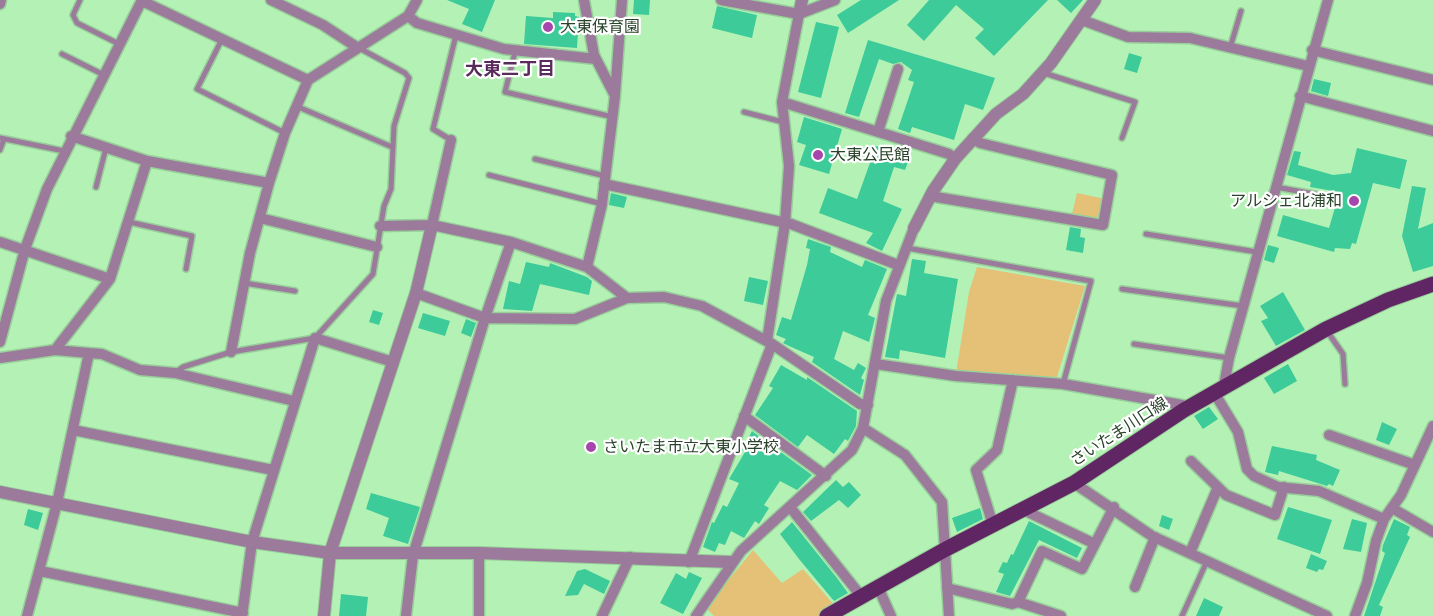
<!DOCTYPE html>
<html>
<head>
<meta charset="utf-8">
<style>
  body { margin:0 }
  canvas { display:block; background:#b4f1b5 }
</style>
</head>
<body>
<canvas width="1433" height="616"></canvas>
<script>
const g = document.querySelector('canvas').getContext('2d');
g.lineJoin = 'round';
function paint(path, color) { g.fillStyle = color; g.fill(path, 'evenodd'); }
const toPath = rows => new Path2D(rows.map(r => 'M' + r).join(''));
function strokePath(path, color, width, dash) { g.strokeStyle = color; g.lineWidth = width; g.lineCap = dash ? 'butt' : 'round'; g.setLineDash(dash || []); g.stroke(path); }
function write(font, color, halo, rows, align = 'center') {
  g.font = font + ' Mulish,"Noto Sans JP",sans-serif'; g.lineWidth = 4.5; g.setLineDash([]); g.textBaseline = 'middle'; g.strokeStyle = halo; g.fillStyle = color; for (const [text, x, y, turn = 0] of rows) {
    g.save(); g.translate(x, y); g.rotate((+turn || 0) * Math.PI / 180); g.textAlign = isNaN(turn) ? turn : align; if (halo) g.strokeText(text, 0, 0); g.fillText(text, 0, 0); g.restore();
  }
}
const green = toPath([
  [1077,193,1105,199,1101,219,1072,214],
  [977,267,1085,286,1057,377,956,373,969,292],
  [753,550,782,583,803,569,835,606,819,616,714,616,706,608]
]);
const building = toPath([
  [447,0,495,0,482,32,462,24,469,9],
  [634,0,650,0,649,15,633,14],
  [861,0,899,0,848,33,837,15],
  [929,0,1048,0,994,56,975,38,984,29,956,5,924,41,907,25],
  [1057,0,1083,0,1071,13],
  [717,6,757,15,752,38,712,28],
  [553,12,575,13,575,16,579,17,577,48,524,44,526,16,553,18],
  [816,22,839,27,821,98,798,92],
  [868,40,995,78,983,110,965,104,954,140,912,127,910,133,898,129,914,82,908,80,912,70,901,62,893,64,879,59,859,117,845,113],
  [1129,53,1142,57,1137,73,1124,69],
  [1314,79,1331,83,1328,96,1311,91],
  [804,117,842,129,829,174,799,165,806,145,797,142],
  [876,146,910,157,905,170,894,167,883,201,902,209,882,251,866,243,873,233,819,213,828,188,857,199],
  [1357,148,1407,160,1400,189,1373,183,1356,244,1352,243,1350,249,1335,248,1334,252,1277,236,1283,215,1329,228,1337,201,1342,197,1339,192,1310,187,1311,182,1287,175,1294,151,1301,152,1298,165,1333,175,1351,173],
  [1412,186,1426,188,1418,229,1433,223,1433,266,1413,272,1402,236],
  [611,193,627,197,624,208,609,205],
  [1070,227,1081,229,1080,237,1085,238,1083,253,1066,250],
  [808,239,831,247,830,252,862,267,865,260,887,269,868,315,875,318,869,342,843,331,834,359,854,370,858,363,866,368,861,378,864,380,860,395,812,362,814,357,789,346,783,343,786,339,776,335,782,317,791,320,807,265,810,249,806,248],
  [1268,245,1279,248,1274,263,1264,260],
  [912,259,926,261,924,273,958,279,945,358,900,350,899,359,885,357,897,294,906,296],
  [526,262,549,267,550,263,587,277,592,281,589,295,540,284,532,311,503,309,509,281,520,284],
  [749,277,768,281,763,305,744,301],
  [1283,292,1305,330,1276,346,1261,321,1268,318,1260,306],
  [373,310,383,313,379,325,369,322],
  [423,313,450,321,445,336,418,328],
  [466,319,476,323,471,337,461,333],
  [1288,364,1297,381,1274,394,1264,378],
  [781,365,807,380,807,377,857,411,856,426,849,439,848,441,845,439,834,454,807,435,798,447,755,415,773,388,769,386],
  [1209,407,1218,419,1203,429,1194,416],
  [1382,422,1397,429,1389,445,1376,440],
  [752,431,812,475,797,490,780,481,764,505,769,508,759,524,755,521,744,538,731,531,725,545,719,543,715,552,703,547,712,522,714,523,723,505,727,507,739,483,729,479,745,452,742,450],
  [1272,446,1317,455,1316,460,1340,470,1333,486,1329,484,1327,486,1279,471,1278,475,1265,472],
  [836,480,843,487,849,482,861,495,848,508,839,500,811,521,803,512],
  [371,493,420,507,408,544,383,536,389,518,366,509],
  [1288,507,1332,520,1320,554,1277,539],
  [980,508,983,519,957,532,952,518],
  [28,509,43,513,38,530,24,525],
  [1162,515,1173,519,1169,530,1159,526],
  [1352,519,1367,523,1361,552,1343,549],
  [1394,519,1410,527,1407,535,1410,537,1379,605,1383,607,1380,616,1364,616,1385,553,1382,551,1383,545],
  [1029,521,1082,548,1077,558,1039,540,1010,596,996,592,1004,574,998,572,1003,562,1007,563,1011,554,1013,555],
  [792,522,837,578,848,593,834,601,799,559,780,534],
  [1311,554,1327,561,1323,570,1319,569,1317,572,1306,568],
  [585,569,610,581,604,594,584,584,578,595,565,596,577,571],
  [689,572,702,578,683,614,660,603,676,573,686,579],
  [341,594,368,597,366,616,339,616],
  [1204,598,1223,607,1219,616,1196,616]
]);
const service = toPath([
  [80,0,73,15,77,23,119,44],
  [222,39,197,89,285,133],
  [1230,48,1241,11],
  [515,52,505,92,613,117],
  [62,54,104,75],
  [1044,73,1135,102,1122,138],
  [296,106,392,147],
  [744,112,783,122],
  [0,138,64,151],
  [451,140,433,129,456,35],
  [0,150,4,139],
  [535,159,605,176],
  [489,175,602,204],
  [96,187,106,148],
  [1276,187,1330,197,1337,196],
  [129,222,192,236,186,269],
  [1146,234,1257,252],
  [907,248,1091,281,1063,384],
  [244,283,295,291],
  [1122,289,1243,306],
  [1327,331,1343,354,1345,384],
  [1134,344,1229,358],
  [176,372,183,367,231,352,315,338,373,274,384,206,391,189,394,126,409,78,405,73,359,48],
  [1182,616,1207,561]
]);
const minor = toPath([
  [271,0,323,25,358,48],
  [417,0,408,16,417,23,504,49,596,59],
  [584,0,594,55,615,96,602,204,587,267],
  [721,0,799,14,835,0],
  [142,1,308,80],
  [0,4,1,0],
  [1082,20,1128,37,1190,38,1308,66],
  [1312,50,1433,80],
  [615,95,622,0],
  [1300,96,1433,131],
  [782,102,949,154,955,159],
  [878,132,898,69],
  [71,136,147,161,269,183],
  [604,184,791,224,898,265],
  [930,196,1103,225,1112,175,980,143,973,138],
  [260,218,377,247],
  [432,225,451,140],
  [380,226,432,225,511,242,587,267,627,298],
  [0,242,110,279],
  [416,293,485,318,575,319,627,298,664,297,702,306,772,344,860,404,868,405],
  [767,341,785,223,789,166,782,102,799,14],
  [0,342,25,249,47,189,142,0],
  [231,352,250,253,269,183,285,133,308,80,408,16],
  [89,353,102,354,140,370,175,373,294,401],
  [0,358,55,350,110,279,147,161],
  [876,364,956,376,1063,384,1182,405,1184,410],
  [1227,386,1225,380,1229,358,1328,0],
  [1215,394,1238,432,1247,469,1254,476,1278,487,1319,491,1384,519],
  [744,416,826,476],
  [863,428,905,455,942,502,949,616],
  [73,430,273,470],
  [1329,435,1415,465],
  [1191,461,1226,495,1275,515,1284,487],
  [1074,483,1152,536,1327,616],
  [790,507,861,596],
  [1027,508,1030,513,1095,544],
  [1392,508,1433,532],
  [993,525,976,470,997,450,1013,380],
  [479,553,479,616],
  [1190,553,1218,487],
  [689,562,772,344],
  [40,571,243,613],
  [878,587,891,616],
  [1135,587,1155,537],
  [947,588,1012,604,1018,602,1061,616],
  [1018,602,1042,551,1082,569,1114,507],
  [27,616,57,503,89,353,55,350],
  [242,616,252,542,315,338,393,362],
  [406,616,413,555,485,318,511,242],
  [602,616,630,557],
  [696,616,741,551,852,450,863,428,886,301,914,228],
  [1355,616,1367,583,1376,541,1384,519,1401,495,1433,426]
]);
const tertiary = toPath([
  [799,14,802,0],
  [914,228,933,191,955,159,996,114,1023,94,1051,63,1095,0],
  [0,492,252,542,330,553,479,553,731,562],
  [324,616,330,553,416,293,432,225]
]);
const primary = toPath([
  [827,616,946,549,1074,483,1184,410,1326,329,1388,300,1433,284]
]);
const markers = [
  [548,27,6,"#a645ac"],
  [818,155,6,"#a645ac"],
  [1354,201,6,"#a645ac"],
  [591,447,6,"#a645ac"]
];
const poiNames = [
  ["大東保育園",560,27],
  ["大東公民館",830,155],
  ["アルシェ北浦和",1342,201,"right"],
  ["さいたま市立大東小学校",603,447]
];
const streetNames = [
  ["さいたま川口線",1119,432,-33]
];
const neighbourhoodNames = [
  ["大東二丁目",510,70]
];
paint(green, '#e4c177');
paint(building, '#3ccb99');
strokePath(service, '#98ce99', 8);
strokePath(minor, '#98ce99', 13);
strokePath(tertiary, '#98ce99', 14);
strokePath(primary, '#98ce99', 17);
strokePath(service, '#9b7a9c', 5);
strokePath(minor, '#9b7a9c', 10);
strokePath(tertiary, '#9b7a9c', 12);
strokePath(primary, '#602664', 15);
for (const [x, y, r, color] of markers) { const dot = new Path2D(); dot.arc(x, y, r, 0, 2 * Math.PI); g.fillStyle = color; g.fill(dot); strokePath(dot, '#fff', 2); }
write('16px', '#29422a', '#fff', poiNames, 'left');
write('16px', '#29422a', '#fff', streetNames);
write('bold 18px', '#592a5c', '#fff', neighbourhoodNames);
</script>
</body>
</html>
